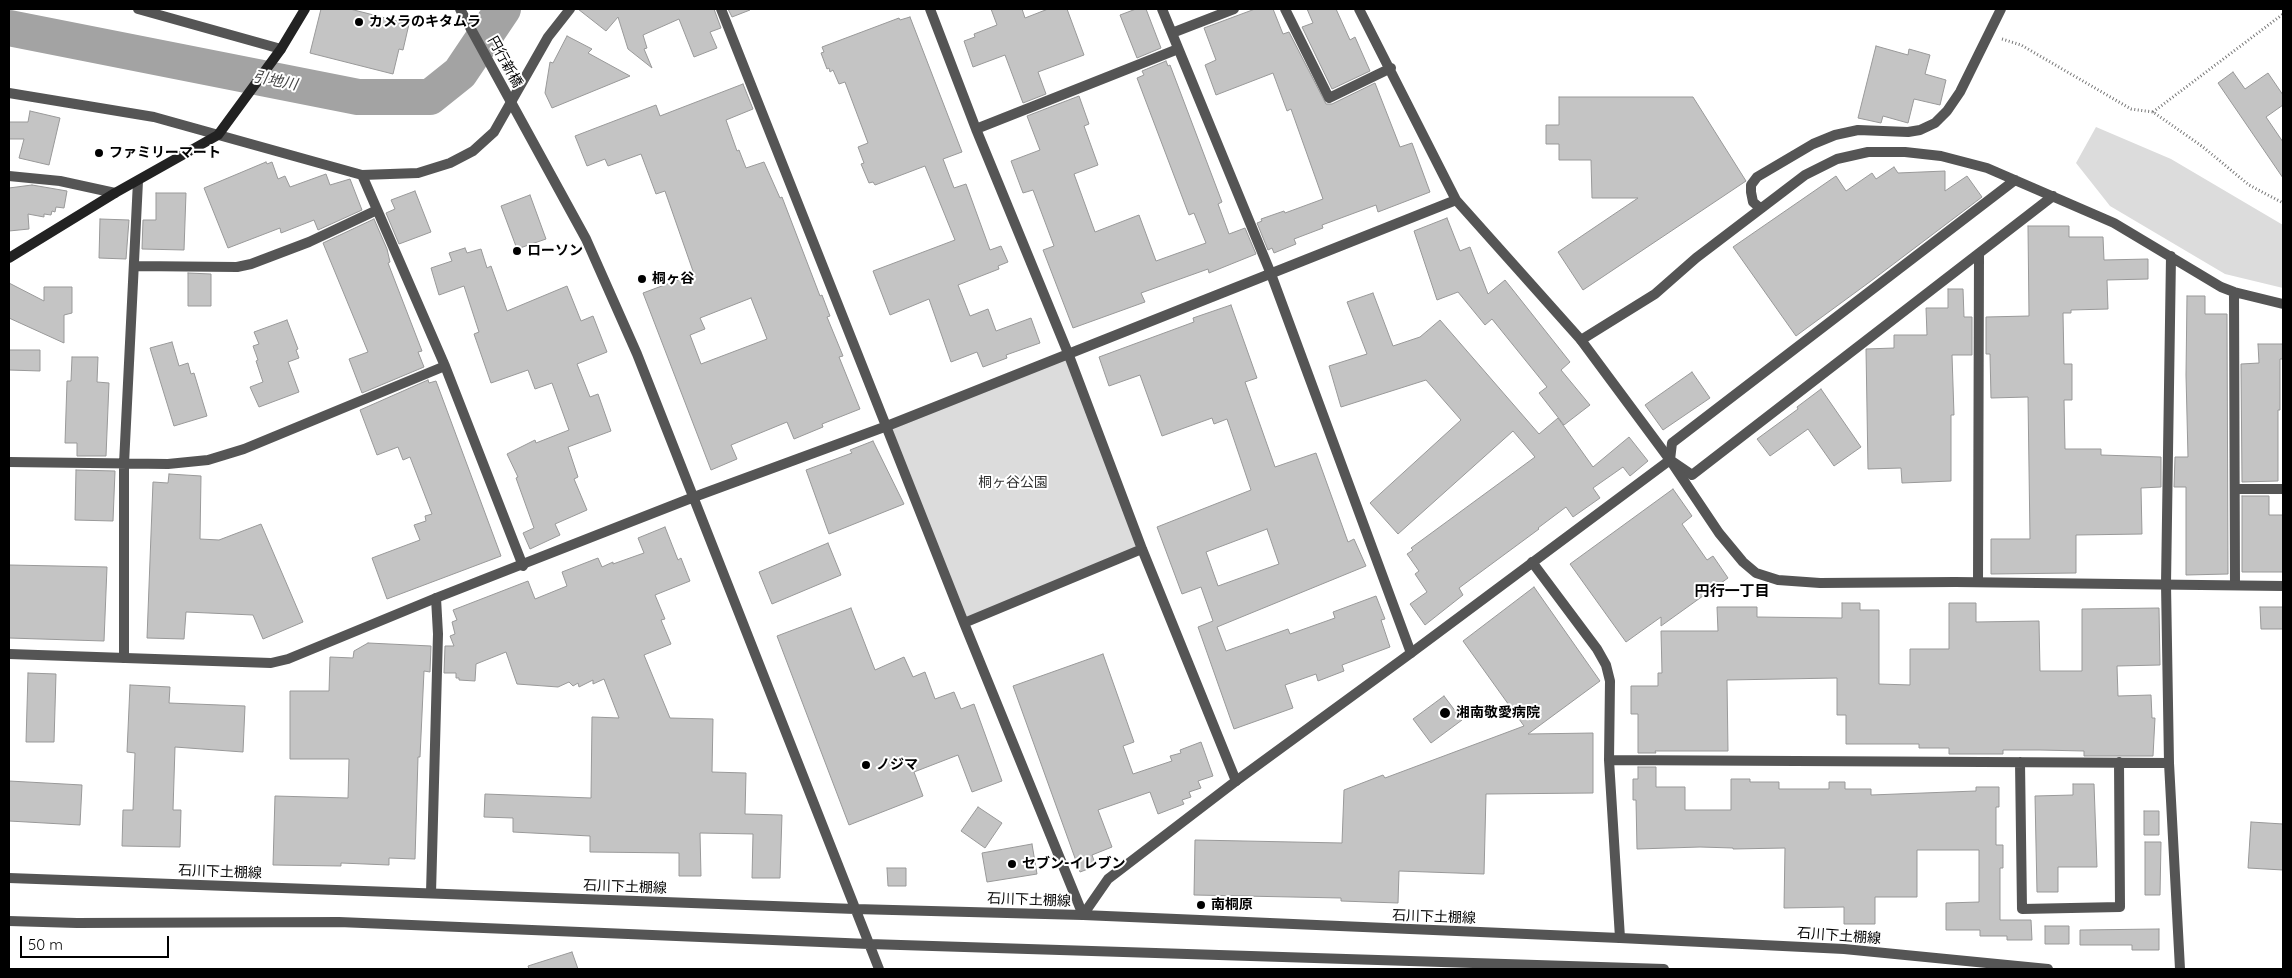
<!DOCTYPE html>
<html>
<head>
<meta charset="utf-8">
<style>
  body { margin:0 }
  #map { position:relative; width:2292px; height:978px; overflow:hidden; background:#fff; font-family:Quicksand,sans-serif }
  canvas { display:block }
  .frame { position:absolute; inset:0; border:10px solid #000; pointer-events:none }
  .scale { position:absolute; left:20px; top:936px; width:149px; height:22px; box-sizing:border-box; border:2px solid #000; border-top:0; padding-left:6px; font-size:15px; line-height:18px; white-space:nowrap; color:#000; -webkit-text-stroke:4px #fff; paint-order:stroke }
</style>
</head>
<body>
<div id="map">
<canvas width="2292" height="978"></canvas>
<div class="frame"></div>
<div class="scale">50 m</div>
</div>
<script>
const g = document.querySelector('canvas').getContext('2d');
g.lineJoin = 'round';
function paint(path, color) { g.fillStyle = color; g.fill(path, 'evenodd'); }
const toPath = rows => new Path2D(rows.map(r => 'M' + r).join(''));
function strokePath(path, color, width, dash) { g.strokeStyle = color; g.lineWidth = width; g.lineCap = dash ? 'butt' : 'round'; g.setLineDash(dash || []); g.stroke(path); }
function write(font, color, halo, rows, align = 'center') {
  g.font = font + ' Quicksand,"Noto Sans JP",sans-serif'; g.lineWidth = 4; g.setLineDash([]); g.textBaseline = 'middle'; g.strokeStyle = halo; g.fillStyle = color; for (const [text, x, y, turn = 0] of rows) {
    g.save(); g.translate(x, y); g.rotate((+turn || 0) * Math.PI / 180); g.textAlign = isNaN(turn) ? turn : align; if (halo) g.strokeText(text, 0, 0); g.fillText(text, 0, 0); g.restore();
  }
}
const green = toPath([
  [2096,127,2171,159,2283,225,2283,288,2225,274,2110,206,2076,163],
  [1068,353,1142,549,964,623,887,426]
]);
const river = toPath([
  [9,28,358,97,430,97,460,73,503,9]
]);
const building = toPath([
  [321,9,350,9,409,24,403,50,399,49,393,74,310,53,321,9],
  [578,9,714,9,721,28,710,32,717,48,694,57,679,19,643,35,647,48,644,49,652,68,628,49,618,17,606,31,578,9],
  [728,9,750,9,750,10,732,17,728,9],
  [991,9,1022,9,1025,18,1048,9,1067,9,1084,55,1038,72,1046,94,1023,103,1005,55,973,67,964,41,975,37,974,34,997,25,991,9],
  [1136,9,1146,9,1161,48,1137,58,1120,15,1136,9],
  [1255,9,1273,9,1283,34,1289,32,1326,104,1332,104,1375,83,1400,147,1412,143,1430,192,1378,212,1376,205,1322,225,1323,228,1294,239,1296,244,1274,253,1272,248,1268,250,1257,223,1262,221,1261,219,1284,211,1285,213,1323,199,1291,109,1287,111,1273,73,1216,95,1205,65,1216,60,1204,28,1255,9],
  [1307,9,1336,9,1350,40,1355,37,1370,71,1332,89,1302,27,1313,23,1307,9],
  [910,17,962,152,943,159,954,188,966,184,990,250,1001,246,1008,262,998,266,999,269,958,285,970,316,988,309,996,331,1031,318,1040,343,1006,355,1007,358,983,367,977,352,951,362,929,299,890,315,873,271,955,240,925,166,875,185,873,182,869,183,861,164,864,163,858,147,868,143,845,82,839,84,833,70,830,72,829,68,827,69,821,53,824,52,822,47,899,18,900,20,910,17],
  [567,36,592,49,588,53,630,76,552,108,545,93,550,62,553,63,567,36],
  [1876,46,1908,55,1909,49,1930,55,1925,74,1946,80,1940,105,1914,99,1908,123,1883,116,1881,123,1858,118,1876,46],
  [1166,61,1168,66,1170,65,1222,202,1218,204,1229,234,1245,228,1256,254,1209,273,1208,269,1141,293,1145,302,1073,328,1043,250,1054,246,1033,190,1023,193,1011,161,1040,150,1027,116,1079,96,1089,124,1084,126,1098,165,1074,174,1095,232,1139,215,1156,261,1206,243,1194,213,1189,215,1137,78,1144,75,1142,71,1166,61],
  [2233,72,2245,89,2268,73,2283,95,2283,105,2266,117,2283,142,2283,178,2218,83,2233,72],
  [743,84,753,109,726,120,737,151,739,150,746,168,764,162,780,198,782,197,820,296,822,295,830,316,827,317,843,356,839,357,860,409,822,424,823,427,794,439,787,422,731,445,737,459,711,470,643,293,694,274,665,191,656,194,641,154,608,166,605,159,587,166,575,136,656,105,660,116,743,84],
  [751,298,767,339,701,364,690,335,705,329,700,318,751,298],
  [1559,97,1693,97,1746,181,1583,290,1558,252,1638,198,1592,198,1591,160,1559,160,1559,144,1546,144,1546,125,1559,125,1559,97],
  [30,111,60,118,49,165,19,158,24,139,9,139,9,122,28,122,30,111],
  [266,162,267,164,272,162,278,179,285,176,290,187,326,174,330,185,350,179,362,210,318,230,314,220,281,233,280,228,228,248,204,188,266,162],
  [1894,167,1898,173,1945,171,1945,191,1967,176,1982,197,1871,281,1796,336,1733,247,1836,176,1846,191,1872,173,1876,179,1894,167],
  [32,185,67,191,64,208,56,207,55,212,52,211,51,215,44,214,44,217,28,214,29,229,9,231,9,188,32,185],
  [415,191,431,232,399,244,386,213,395,209,391,200,415,191],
  [156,193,186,193,184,250,142,249,143,220,156,220,156,193],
  [530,195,546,239,517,249,501,206,530,195],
  [1447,218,1460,251,1470,247,1488,294,1505,280,1570,362,1561,370,1590,405,1564,425,1539,393,1547,387,1492,319,1485,325,1458,292,1437,300,1414,231,1447,218],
  [100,219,129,220,126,259,99,258,100,219],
  [374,219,387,249,390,262,388,263,422,351,418,352,424,367,362,393,349,359,368,352,323,243,374,219],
  [2028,226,2069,226,2069,237,2103,237,2104,260,2148,259,2148,279,2107,280,2108,309,2071,310,2071,313,2063,313,2064,364,2072,364,2072,400,2064,400,2065,449,2101,449,2101,455,2161,457,2161,487,2141,488,2142,534,2076,535,2076,573,1991,574,1991,539,2030,539,2028,397,1991,398,1990,354,1986,354,1986,317,2029,316,2028,226],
  [465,248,467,253,481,249,487,268,491,266,507,311,567,286,581,321,593,316,607,352,577,364,590,397,598,394,611,431,568,447,578,477,574,479,587,510,555,524,560,535,530,549,523,533,534,528,516,478,518,477,507,454,535,440,536,443,569,430,552,383,535,389,528,370,491,383,474,334,479,332,464,286,439,295,431,268,452,261,449,253,465,248],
  [188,273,211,274,211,306,188,306,188,273],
  [9,283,44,301,44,287,72,287,72,313,64,315,64,343,9,318,9,283],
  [1948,289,1963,289,1964,317,1972,317,1972,355,1952,355,1954,415,1951,415,1951,481,1902,483,1901,468,1868,469,1866,349,1894,348,1894,335,1927,335,1926,308,1948,308,1948,289],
  [1373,293,1393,346,1420,337,1440,320,1539,434,1558,418,1593,467,1629,437,1648,461,1630,476,1623,467,1593,488,1600,498,1573,517,1566,507,1538,528,1539,529,1459,588,1463,595,1425,625,1410,604,1427,592,1415,574,1419,571,1407,554,1413,550,1411,548,1535,457,1513,431,1398,534,1370,503,1461,420,1426,380,1341,407,1329,366,1367,354,1347,302,1373,293],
  [2187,296,2205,296,2205,314,2227,314,2228,574,2186,575,2186,487,2174,487,2175,457,2188,457,2186,375,2187,296],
  [1231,305,1257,378,1245,382,1275,467,1316,453,1348,542,1354,539,1366,566,1217,627,1226,651,1288,629,1290,634,1335,618,1333,612,1376,596,1385,619,1381,620,1390,647,1342,665,1344,671,1318,681,1316,674,1285,685,1293,708,1234,729,1198,627,1213,621,1201,587,1182,594,1157,527,1251,490,1227,419,1214,424,1212,418,1162,436,1140,375,1109,386,1099,357,1194,322,1193,318,1231,305],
  [1267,529,1279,564,1218,586,1206,552,1267,529],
  [287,320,298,349,296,350,299,358,288,362,299,392,259,407,250,387,263,382,256,361,258,360,253,346,259,344,254,332,287,320],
  [172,342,179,366,188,363,191,374,194,373,207,416,174,426,150,348,172,342],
  [2258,344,2283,344,2283,359,2280,359,2280,410,2278,410,2278,481,2242,482,2241,364,2259,363,2258,344],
  [9,350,40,350,40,371,9,370,9,350],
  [72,357,98,357,97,382,109,383,106,456,77,456,77,443,65,443,67,381,71,381,72,357],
  [1692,372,1710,398,1663,430,1645,405,1692,372],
  [428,380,429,383,436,381,501,556,387,599,372,558,420,540,414,525,426,521,425,516,432,514,410,457,403,460,398,447,377,455,360,410,428,380],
  [1821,389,1861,447,1834,466,1808,429,1770,456,1757,439,1798,409,1797,407,1821,389],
  [873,441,904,504,829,534,806,470,852,453,850,450,873,441],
  [76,470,115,471,113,521,75,520,76,470],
  [169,474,201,476,200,539,219,540,261,524,303,622,263,639,253,615,186,612,184,639,147,638,153,482,168,483,169,474],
  [1673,489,1692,516,1682,524,1707,560,1713,556,1728,578,1661,626,1661,617,1626,642,1570,564,1673,489],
  [2242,496,2269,496,2269,515,2283,515,2283,572,2242,572,2242,496],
  [665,527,678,560,681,558,690,581,655,595,665,619,661,620,671,644,644,655,670,718,713,719,712,772,746,773,745,814,782,815,780,878,752,878,753,834,700,833,701,876,679,876,679,853,590,852,590,836,513,832,513,818,484,817,485,794,591,798,592,717,619,718,604,679,593,684,593,680,579,687,578,683,573,686,569,682,558,687,517,684,506,652,476,664,475,681,459,680,459,678,456,678,456,673,444,673,445,646,454,646,450,636,455,634,452,622,457,620,453,610,528,581,535,599,567,586,562,572,598,558,602,567,613,562,613,564,644,553,638,538,665,527],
  [828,543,841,575,772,604,759,572,828,543],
  [9,565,107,567,104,641,9,638,9,565],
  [1534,587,1600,681,1528,734,1593,733,1593,793,1486,794,1484,874,1399,871,1398,903,1341,901,1341,898,1194,895,1195,840,1342,843,1344,790,1383,775,1385,778,1524,726,1463,641,1534,587],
  [1842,603,1860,603,1860,610,1879,610,1879,684,1910,685,1910,649,1949,649,1949,603,1976,603,1976,622,2039,621,2040,671,2082,671,2082,609,2159,608,2160,665,2117,666,2118,696,2151,695,2152,718,2155,718,2153,756,2084,756,2084,751,2040,750,2003,750,2003,754,1949,754,1949,748,1919,748,1919,744,1846,744,1846,715,1837,715,1837,678,1727,680,1728,751,1655,751,1656,753,1638,753,1638,714,1631,714,1631,686,1658,686,1658,673,1662,673,1661,631,1718,631,1717,607,1757,607,1757,617,1842,618,1842,603],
  [2260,607,2283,607,2283,629,2261,629,2260,607],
  [851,608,875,670,904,657,913,677,925,672,935,699,954,692,961,709,974,704,1002,781,972,792,958,755,914,772,923,796,849,825,777,636,851,608],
  [368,643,431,646,430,672,424,671,420,757,418,757,415,859,389,858,389,865,341,863,341,866,273,865,275,796,348,798,349,759,290,759,290,691,329,691,330,657,353,658,354,651,368,643],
  [1103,654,1134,742,1123,746,1133,774,1172,761,1170,756,1181,753,1180,750,1201,742,1213,776,1198,781,1201,788,1189,792,1191,797,1182,800,1184,804,1158,814,1150,792,1098,810,1112,847,1092,855,1096,866,1080,872,1013,686,1103,654],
  [28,673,56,674,54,742,26,742,28,673],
  [130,685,170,687,169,703,245,706,243,752,175,747,173,810,181,810,180,847,122,846,123,810,133,810,135,753,127,752,130,685],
  [1444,696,1462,720,1431,743,1413,719,1444,696],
  [1638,767,1656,767,1656,787,1685,787,1685,810,1731,810,1731,779,1750,779,1750,782,1779,782,1779,789,1829,789,1829,782,1845,782,1845,789,1871,789,1871,795,1976,791,1976,787,1999,787,1999,807,1996,807,1996,845,2003,845,2003,868,2000,868,2000,920,2031,920,2032,940,2007,940,2007,936,1980,936,1980,930,1946,930,1946,903,1979,902,1979,850,1917,850,1917,897,1875,897,1875,924,1844,924,1844,907,1784,908,1785,848,1733,849,1733,848,1700,847,1637,849,1636,800,1633,800,1633,779,1638,779,1638,767],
  [9,781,82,785,80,825,9,821,9,781],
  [2073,784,2094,784,2097,867,2058,867,2058,892,2037,892,2035,796,2073,795,2073,784],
  [978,807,1002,823,985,848,961,831,978,807],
  [2144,811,2159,811,2159,835,2144,835,2144,811],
  [2251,822,2283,824,2283,870,2248,868,2251,822],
  [2145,842,2161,842,2160,895,2145,895,2145,842],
  [1032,844,1037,874,987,882,982,853,1032,844],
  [887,868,906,868,906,886,888,886,887,868],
  [2045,926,2069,926,2069,944,2045,944,2045,926],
  [2159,929,2159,950,2132,950,2132,945,2080,945,2080,930,2159,929],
  [572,952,578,969,529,969,528,966,572,952]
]);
const path = toPath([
  [2002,39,2021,45,2131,109,2153,112,2203,147,2249,185,2283,203],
  [2153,112,2283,14]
]);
const minor = toPath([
  [138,9,281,49],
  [721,9,964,623,1083,915],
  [930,9,976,129,1068,353,1142,549,1236,781],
  [1162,9,1271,274,1411,653],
  [1285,9,1329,98,1391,68],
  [1359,9,1456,200],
  [1172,33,1234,9],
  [9,93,154,117,362,175,418,173,450,163,473,151,494,132,548,37,570,9],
  [976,129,1178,49],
  [362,175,445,366,523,566],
  [2015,180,1672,443,1670,460,1692,475,2053,196],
  [1760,208,1753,202,1751,192,1751,185,1757,177,1813,144,1835,135,1858,130,1908,132,1920,130,1935,123,1947,111,1960,92,2001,9],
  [2171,256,2166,584,2169,763,2180,969],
  [134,266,237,267,251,264,309,242,377,210],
  [2234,292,2235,585],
  [9,462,168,464,208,460,244,449,445,366],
  [2235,489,2283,489],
  [694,497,887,426,1456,200,1581,340,1655,294,1696,258,1805,175,1837,159,1868,152,1905,152,1941,156,1987,168,2114,223,2221,287,2234,292,2283,304],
  [1532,562,1597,649,1606,665,1610,681,1609,760,1620,938],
  [1978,582,1979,254],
  [964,623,1142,549],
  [124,658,124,464,138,181],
  [1609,760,2169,763],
  [2020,762,2022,909,2120,907,2119,762],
  [431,893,438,634,436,598]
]);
const tertiary = toPath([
  [460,9,586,239,637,354,879,969],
  [9,176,60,181,115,193],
  [1581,340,1670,460,1719,533,1743,562,1756,573,1778,580,1820,583,1955,582,2283,586],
  [9,654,271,663,288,659,436,598,694,497],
  [9,878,855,909,1083,915,1620,938,1844,949,2048,969],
  [1083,915,1108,879,1236,781,1411,653,1670,460],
  [9,921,77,923,339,922,869,944,1664,969]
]);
const secondary = toPath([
  [9,258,115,193,218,135,281,49,305,9]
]);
const markers = [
  [359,22,5,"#000"],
  [99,153,5,"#000"],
  [517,251,5,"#000"],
  [642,279,5,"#000"],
  [1445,713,6,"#000"],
  [866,765,5,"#000"],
  [1012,864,5,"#000"],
  [1201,905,5,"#000"]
];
const poiNames = [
  ["カメラのキタムラ",369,22],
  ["ファミリーマート",109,153],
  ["ローソン",527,251],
  ["桐ヶ谷",652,279],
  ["湘南敬愛病院",1456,713],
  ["ノジマ",876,765],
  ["セブン-イレブン",1022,864],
  ["南桐原",1211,905]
];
const streetNames = [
  ["円行新橋",505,62,61],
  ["石川下土棚線",220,872,2],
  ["石川下土棚線",625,887,2],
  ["石川下土棚線",1029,900,2],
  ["石川下土棚線",1434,917,2],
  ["石川下土棚線",1839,936,4]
];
const parkNames = [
  ["桐ヶ谷公園",1013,483]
];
const waterNames = [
  ["引地川",275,81,11]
];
const neighbourhoodNames = [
  ["円行一丁目",1732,591]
];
paint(green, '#dcdcdc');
strokePath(river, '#a3a3a3', 36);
paint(building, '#c4c4c4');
strokePath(building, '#999', 1);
strokePath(path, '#777', 3, [1, 2.5]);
strokePath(minor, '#555', 10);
strokePath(tertiary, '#555', 10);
strokePath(secondary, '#222', 10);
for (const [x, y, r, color] of markers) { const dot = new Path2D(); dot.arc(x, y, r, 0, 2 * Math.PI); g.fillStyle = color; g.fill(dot); strokePath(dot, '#fff', 2); }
write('bold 14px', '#000', '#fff', poiNames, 'left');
write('14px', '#000', '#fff', streetNames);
write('14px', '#333', '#fff', parkNames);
write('italic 15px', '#444', '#fff', waterNames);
write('bold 15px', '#000', '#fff', neighbourhoodNames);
</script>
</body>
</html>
